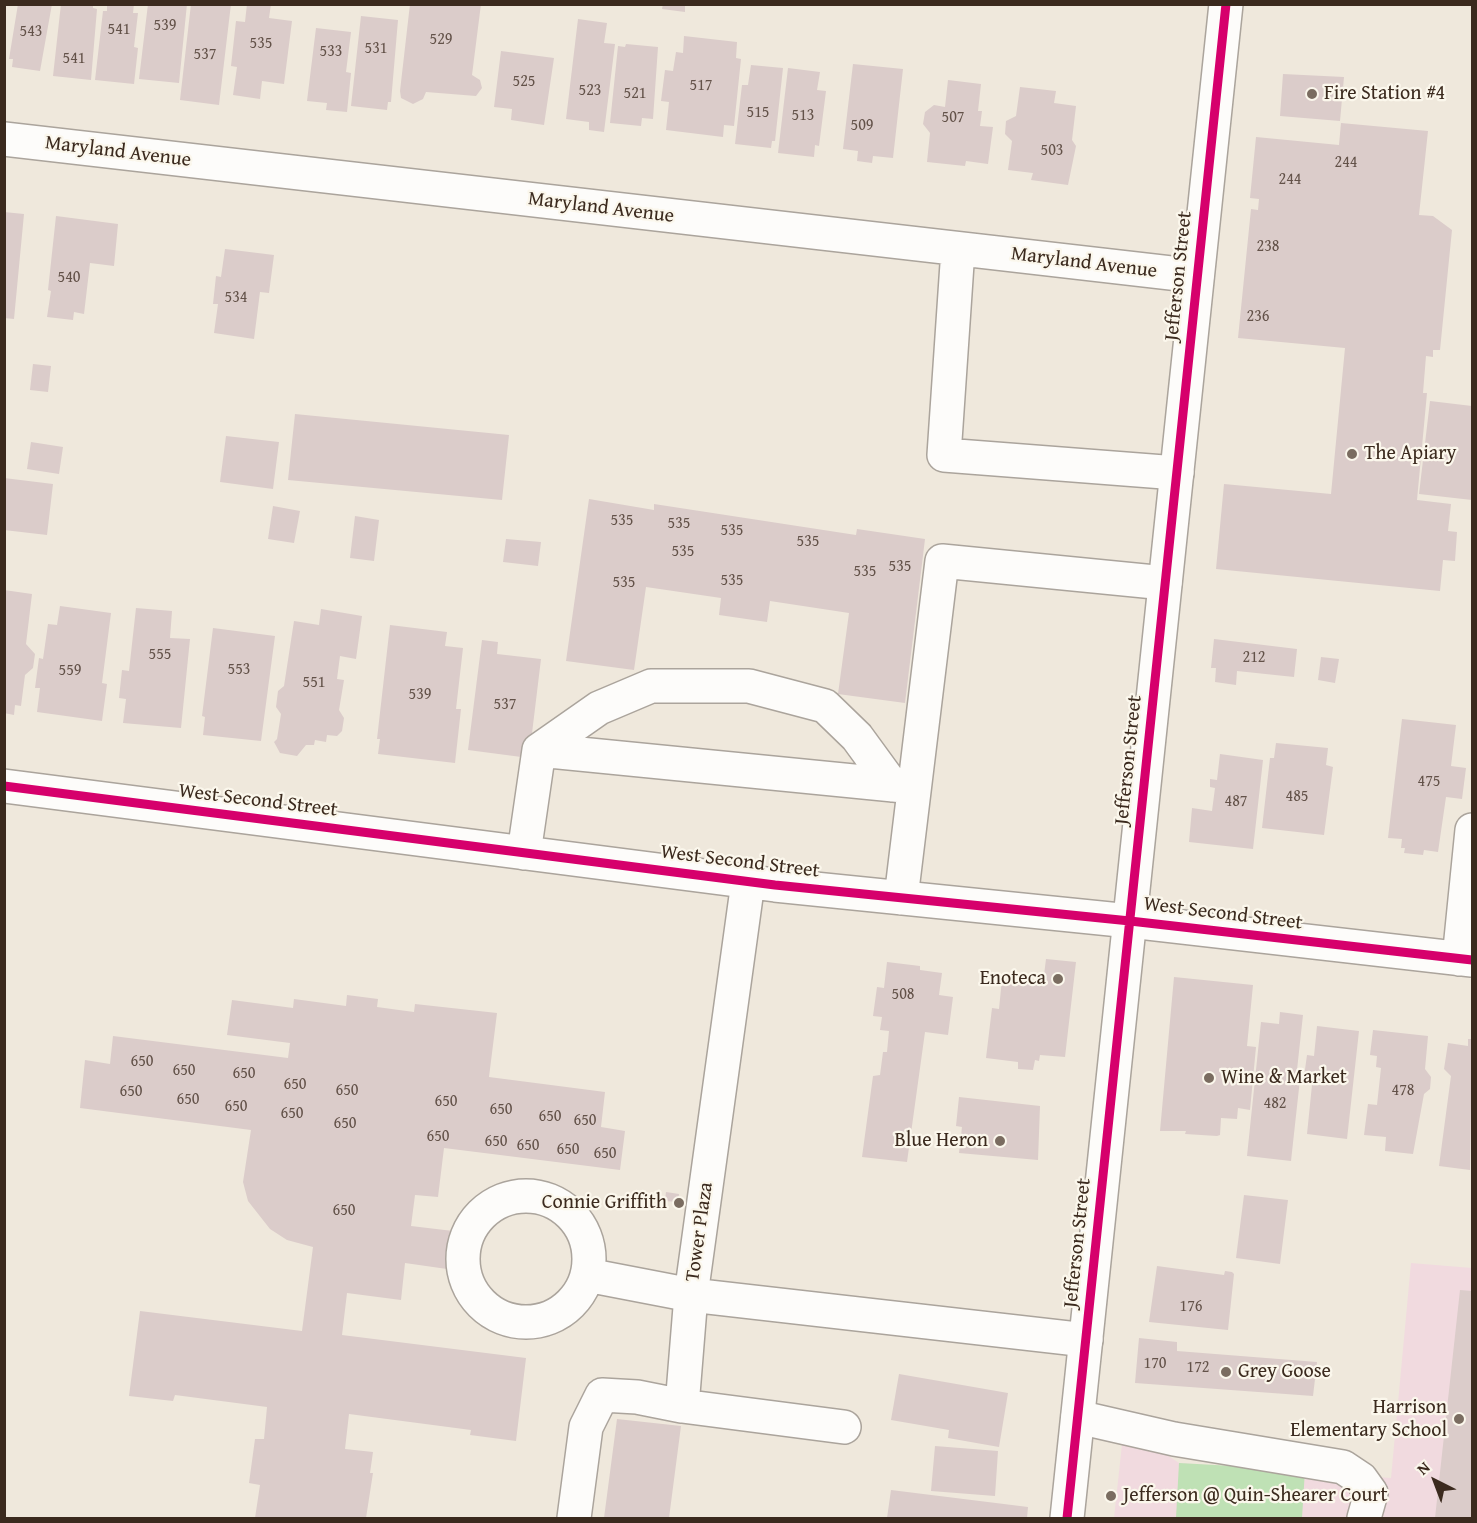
<!DOCTYPE html>
<html>
<head>
<meta charset="utf-8">
<style>
  body { margin:0 }
  #map { position:relative; width:1477px; height:1523px; overflow:hidden; background:#efe8dc; font-family:"Gentium Book Plus",serif }
  canvas { display:block }
  .frame { position:absolute; inset:0; border:6px solid #3b2a1e; pointer-events:none }
  .north { position:absolute; left:1405px; top:1451px; width:60px; height:60px; -webkit-text-stroke:4px #fbf7ec; paint-order:stroke; rotate:318deg; font-size:16px; font-weight:700; line-height:24px; text-align:center; color:#3b2a1e }
  .north::after { content:''; display:block; margin:auto; width:21px; height:27px; background:#3b2a1e; clip-path:polygon(50% 0,100% 100%,50% 72%,0 100%) }
</style>
</head>
<body>
<div id="map">
<canvas width="1477" height="1523"></canvas>
<div class="frame"></div>
<div class="north">N</div>
</div>
<script>
const g = document.querySelector('canvas').getContext('2d');
g.lineJoin = 'round';
function paint(path, color) { g.fillStyle = color; g.fill(path, 'evenodd'); }
const toPath = rows => new Path2D(rows.map(r => 'M' + r).join(''));
function strokePath(path, color, width, dash) { g.strokeStyle = color; g.lineWidth = width; g.lineCap = dash ? 'butt' : 'round'; g.setLineDash(dash || []); g.stroke(path); }
function write(font, color, halo, rows, align = 'center') {
  g.font = font + ' "Gentium Book Plus",serif'; g.lineWidth = 4.5; g.setLineDash([]); g.textBaseline = 'middle'; g.strokeStyle = halo; g.fillStyle = color; for (const [text, x, y, turn = 0] of rows) {
    g.save(); g.translate(x, y); g.rotate((+turn || 0) * Math.PI / 180); g.textAlign = isNaN(turn) ? turn : align; if (halo) g.strokeText(text, 0, 0); g.fillText(text, 0, 0); g.restore();
  }
}
const built = toPath([
  [1411,1263,1472,1268,1472,1518,1114,1518,1124,1426,1179,1463,1391,1478]
]);
const green = toPath([
  [1179,1463,1305,1470,1302,1518,1176,1518]
]);
const building = toPath([
  [18,4,52,4,40,71,12,67,13,59,9,59],
  [61,4,93,4,93,8,97,9,91,80,53,76],
  [107,4,134,4,133,13,138,13,134,47,138,48,134,84,95,80,103,11,107,11],
  [148,4,187,4,179,83,139,79],
  [191,4,231,4,219,105,180,100],
  [247,4,271,4,269,18,292,21,284,84,262,81,260,99,233,95,237,67,231,66,236,21,245,22],
  [410,4,481,4,472,75,480,80,482,88,476,96,426,92,423,99,413,104,401,98,400,91],
  [663,4,685,4,685,12,662,9],
  [361,16,398,20,391,102,388,102,387,110,351,106],
  [578,19,607,23,604,43,615,44,604,132,589,130,589,122,566,119],
  [316,28,351,32,346,72,351,73,347,112,326,110,327,103,307,101],
  [684,36,737,42,736,58,741,59,734,126,724,125,723,137,666,130,669,102,661,101,665,70,673,71,676,52,683,53],
  [626,44,658,47,653,119,642,118,641,126,610,123,618,46,625,47],
  [501,51,554,58,544,125,511,120,512,109,494,107],
  [853,64,903,69,893,158,873,156,872,163,857,161,858,151,843,149],
  [751,65,783,68,775,141,772,141,771,148,735,144,742,85,748,85],
  [788,68,820,72,817,90,826,91,819,146,815,145,814,157,778,153],
  [1283,74,1344,77,1340,121,1280,116],
  [948,80,981,84,978,111,982,111,980,126,993,127,988,164,966,161,965,166,927,162,930,133,923,124,925,112,934,105,945,107],
  [1020,87,1056,91,1054,103,1076,106,1072,140,1076,146,1068,185,1031,180,1033,173,1008,170,1012,141,1005,134,1006,121,1016,116],
  [1341,123,1428,131,1419,215,1433,216,1452,230,1440,350,1433,350,1433,357,1426,356,1423,393,1427,393,1417,500,1451,504,1448,531,1457,532,1455,561,1443,560,1440,591,1216,569,1224,484,1331,494,1345,348,1238,338,1251,209,1258,210,1259,199,1250,198,1256,137,1339,145],
  [4,212,24,214,14,319,4,318],
  [56,216,118,224,114,266,90,263,84,314,74,312,73,320,47,317,51,291,48,290],
  [225,249,274,255,269,293,260,292,254,339,214,333,218,304,213,304,216,276,221,277],
  [33,364,51,366,48,392,30,390],
  [1430,401,1472,406,1472,500,1419,494],
  [295,414,509,435,502,500,288,480],
  [226,436,279,442,273,489,220,482],
  [31,442,63,447,59,474,27,469],
  [4,478,53,484,47,535,4,530],
  [589,499,654,510,654,504,856,535,857,529,925,539,905,703,838,694,849,613,770,601,767,622,719,615,721,598,646,587,634,670,566,661],
  [273,506,300,511,294,543,268,539],
  [355,516,379,520,374,561,350,558],
  [506,539,541,542,538,566,503,562],
  [4,590,32,594,26,644,35,654,33,668,25,675,21,706,15,705,14,715,4,713],
  [60,606,111,613,102,683,107,684,102,721,37,712,40,688,35,688,39,658,43,659,48,624,57,625],
  [136,608,172,611,170,638,190,639,181,728,123,723,126,699,119,698,122,670,129,671],
  [321,609,362,616,356,659,340,656,337,679,344,680,339,710,344,718,342,731,337,736,327,735,326,742,315,740,314,745,306,745,297,756,280,753,274,742,277,739,281,714,276,707,278,691,284,686,294,621,319,625],
  [390,625,447,632,445,646,463,648,456,709,461,709,455,763,378,754,380,739,377,739],
  [213,628,275,636,261,741,203,735,205,717,202,716],
  [1214,639,1297,649,1294,677,1237,671,1236,685,1215,682,1216,668,1211,668],
  [482,640,498,642,497,654,541,659,529,758,468,750],
  [1321,657,1339,659,1335,683,1318,680],
  [1402,719,1456,725,1451,766,1466,768,1462,799,1446,797,1438,852,1424,850,1423,855,1404,853,1405,848,1401,848,1402,839,1388,838],
  [1276,743,1328,748,1326,765,1333,767,1324,835,1262,828,1270,758,1274,758],
  [1220,754,1263,760,1253,849,1189,842,1192,808,1212,811,1215,788,1210,787,1210,779,1217,780],
  [1046,959,1076,962,1065,1057,1040,1055,1039,1061,1035,1060,1033,1070,1018,1069,1018,1062,986,1058,992,1008,999,1009,1002,979,1043,983],
  [887,962,920,966,920,970,942,973,939,995,953,997,948,1035,925,1032,907,1162,862,1157,873,1076,880,1075,883,1052,887,1052,889,1031,880,1030,882,1017,873,1016,877,987,884,988],
  [1174,977,1253,985,1247,1046,1256,1047,1250,1110,1238,1108,1237,1119,1221,1118,1220,1135,1217,1136,1185,1134,1186,1131,1160,1131],
  [347,995,378,999,377,1007,399,1010,414,1012,415,1004,497,1013,489,1077,605,1092,601,1127,625,1131,620,1170,444,1148,438,1197,415,1195,411,1226,453,1231,447,1269,405,1263,401,1300,347,1293,342,1335,526,1358,516,1441,470,1435,471,1430,349,1414,345,1449,373,1452,370,1473,373,1473,366,1518,255,1518,260,1485,249,1483,255,1439,264,1439,267,1407,175,1395,173,1401,129,1396,140,1311,302,1331,313,1247,287,1240,270,1229,248,1201,243,1182,251,1130,80,1108,85,1060,110,1064,113,1036,288,1058,290,1043,227,1035,232,1000,293,1008,294,999,346,1006],
  [1280,1012,1303,1015,1297,1070,1301,1070,1291,1161,1247,1156,1261,1022,1279,1024],
  [1317,1026,1359,1031,1347,1139,1307,1134,1312,1085,1303,1084,1307,1055,1314,1056],
  [1373,1030,1428,1036,1425,1069,1431,1077,1430,1089,1424,1094,1413,1154,1385,1151,1386,1137,1364,1135,1368,1104,1377,1105,1381,1068,1376,1067,1377,1056,1370,1055],
  [1468,1039,1472,1039,1470,1170,1439,1166,1451,1076,1444,1069,1448,1043,1468,1046],
  [959,1097,1040,1106,1038,1160,959,1153,962,1127,956,1126],
  [666,1192,679,1194,678,1202,665,1201],
  [1244,1195,1288,1200,1280,1264,1236,1258],
  [1157,1266,1224,1275,1225,1271,1232,1272,1234,1274,1228,1330,1149,1322],
  [1460,1290,1472,1291,1472,1518,1435,1518],
  [1139,1338,1177,1342,1177,1351,1317,1362,1313,1396,1135,1383],
  [899,1374,1008,1393,999,1447,948,1438,949,1430,891,1420],
  [617,1419,681,1426,669,1518,604,1518],
  [935,1446,998,1451,995,1496,931,1491],
  [891,1490,1028,1507,1027,1518,887,1518]
]);
const minor = toPath([
  [4,139,1197,276],
  [958,249,944,455,1177,473],
  [539,750,599,708,651,686,749,686,825,706,857,737,892,785],
  [4,786,775,885,1130,921,1472,960],
  [524,853,539,750,914,787],
  [748,882,691,1295,682,1406,844,1427],
  [901,898,942,561,1165,583],
  [1459,959,1472,830],
  '463 1259a63 63 0 1 1 126 0a63 63 0 1 1-126 0Z',
  [587,1275,691,1295,1086,1340],
  [1078,1417,1174,1439,1343,1467,1361,1479,1371,1493,1364,1518],
  [574,1518,586,1427,602,1395,637,1397,682,1406]
]);
const major = toPath([
  [1067,1518,1226,4]
]);
const cycleway = toPath([
  [4,786,775,885,1130,921,1472,960],
  [1067,1518,1226,4]
]);
const markers = [
  [1312,94,6,"#7a6c60"],
  [1352,454,6,"#7a6c60"],
  [1058,979,6,"#7a6c60"],
  [1209,1078,6,"#7a6c60"],
  [1000,1141,6,"#7a6c60"],
  [679,1203,6,"#7a6c60"],
  [1226,1372,6,"#7a6c60"],
  [1459,1419,6,"#7a6c60"],
  [1111,1496,6,"#7a6c60"]
];
const numberNames = [
  ["539",165,26],
  ["541",119,30],
  ["543",31,32],
  ["529",441,40],
  ["535",261,44],
  ["531",376,49],
  ["533",331,52],
  ["537",205,55],
  ["541",74,59],
  ["525",524,82],
  ["517",701,86],
  ["523",590,91],
  ["521",635,94],
  ["515",758,113],
  ["513",803,116],
  ["507",953,118],
  ["509",862,126],
  ["503",1052,151],
  ["244",1346,163],
  ["244",1290,180],
  ["238",1268,247],
  ["540",69,278],
  ["534",236,298],
  ["236",1258,317],
  ["535",622,521],
  ["535",679,524],
  ["535",732,531],
  ["535",808,542],
  ["535",683,552],
  ["535",900,567],
  ["535",865,572],
  ["535",732,581],
  ["535",624,583],
  ["555",160,655],
  ["212",1254,658],
  ["553",239,670],
  ["559",70,671],
  ["551",314,683],
  ["539",420,695],
  ["537",505,705],
  ["475",1429,782],
  ["485",1297,797],
  ["487",1236,802],
  ["508",903,995],
  ["650",142,1062],
  ["650",184,1071],
  ["650",244,1074],
  ["650",295,1085],
  ["650",347,1091],
  ["478",1403,1091],
  ["650",131,1092],
  ["650",188,1100],
  ["650",446,1102],
  ["482",1275,1104],
  ["650",236,1107],
  ["650",501,1110],
  ["650",292,1114],
  ["650",550,1117],
  ["650",585,1121],
  ["650",345,1124],
  ["650",438,1137],
  ["650",496,1142],
  ["650",528,1146],
  ["650",568,1150],
  ["650",605,1154],
  ["650",344,1211],
  ["176",1191,1307],
  ["170",1155,1364],
  ["172",1198,1368]
];
const poiNames = [
  ["Fire Station #4",1324,94],
  ["The Apiary",1364,454],
  ["Enoteca",1046,979,"right"],
  ["Wine & Market",1221,1078],
  ["Blue Heron",988,1141,"right"],
  ["Connie Griffith",667,1203,"right"],
  ["Grey Goose",1238,1372],
  ["Harrison",1447,1408,"right"],
  ["Elementary School",1447,1431,"right"],
  ["Jefferson @ Quin-Shearer Court",1123,1496]
];
const streetNames = [
  ["Maryland Avenue",118,152,7],
  ["Maryland Avenue",601,208,7],
  ["Maryland Avenue",1084,263,7],
  ["Jefferson Street",1179,276,-84],
  ["Jefferson Street",1129,760,-84],
  ["West Second Street",258,801,7],
  ["West Second Street",740,862,7],
  ["West Second Street",1223,914,7],
  ["Tower Plaza",700,1232,-82],
  ["Jefferson Street",1078,1243,-84]
];
paint(built, '#f1dadf');
paint(green, '#bfe1b5');
paint(building, '#dbccca');
strokePath(minor, '#aba49c', 36);
strokePath(major, '#aba49c', 36);
strokePath(minor, '#fdfcfa', 33);
strokePath(major, '#fdfcfa', 33);
strokePath(cycleway, '#d6006c', 9);
for (const [x, y, r, color] of markers) { const dot = new Path2D(); dot.arc(x, y, r, 0, 2 * Math.PI); g.fillStyle = color; g.fill(dot); strokePath(dot, '#fbf7ec', 2); }
write('16px', '#635249', null, numberNames);
write('20px', '#3b2a1e', '#fbf7ec', poiNames, 'left');
write('20px', '#3b2a1e', '#fbf7ec', streetNames);
</script>
</body>
</html>
